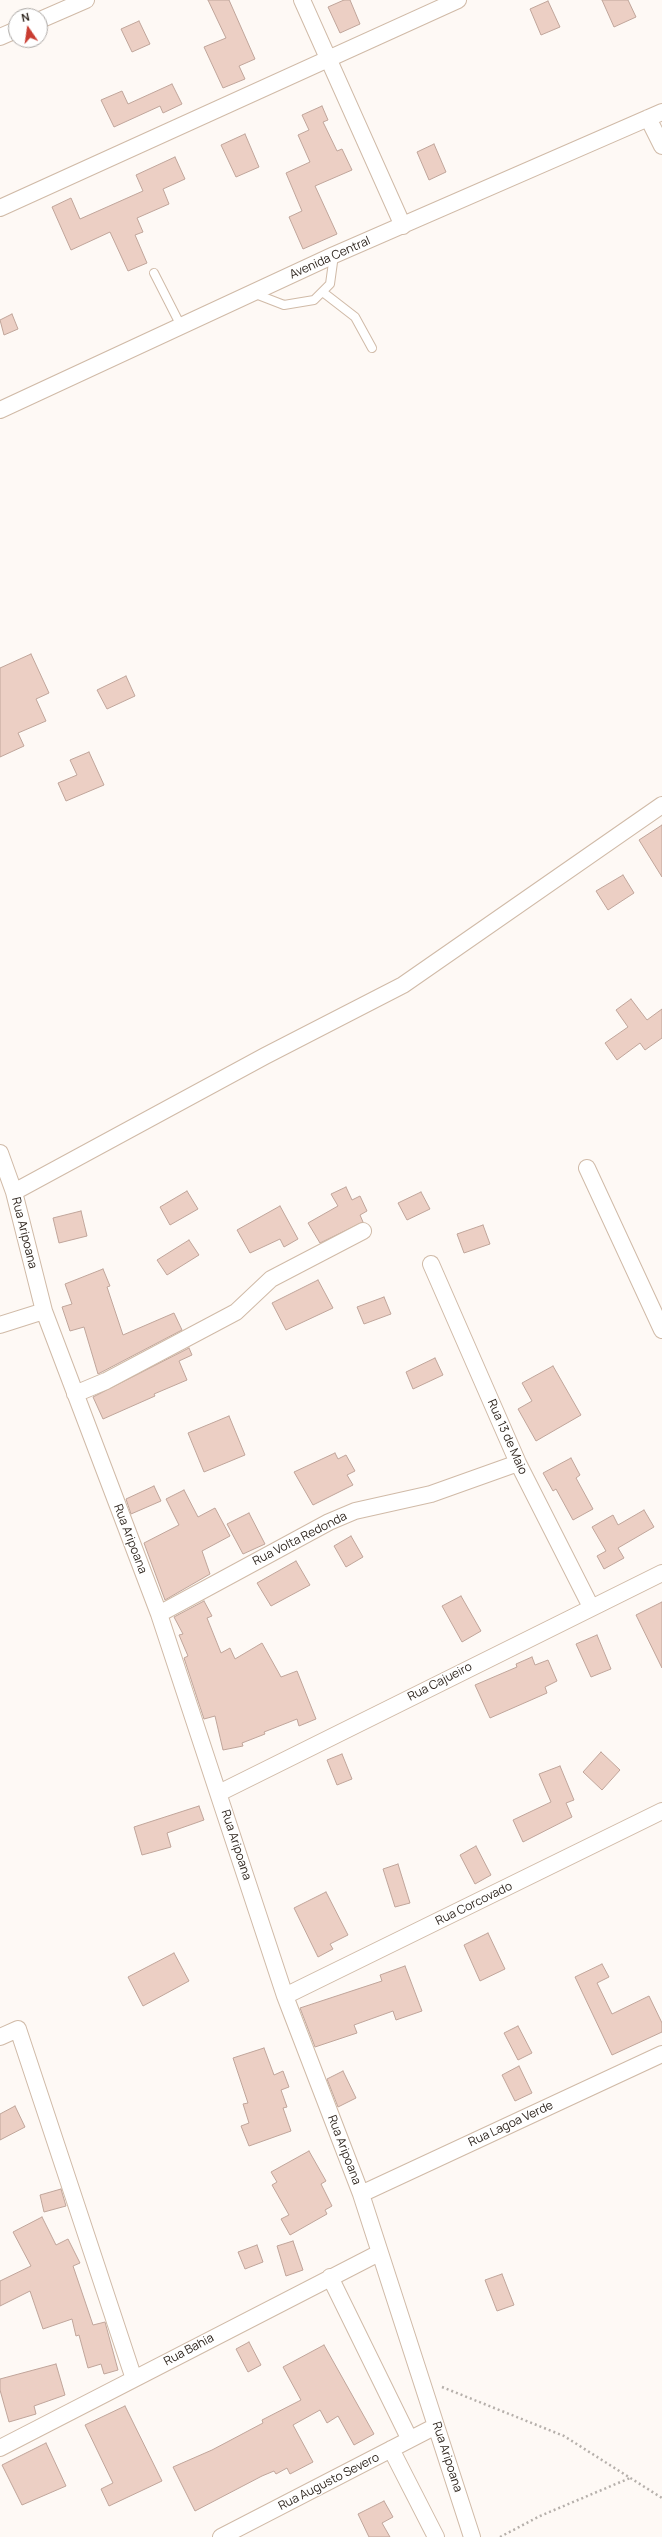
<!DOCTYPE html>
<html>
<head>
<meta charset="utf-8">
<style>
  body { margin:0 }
  #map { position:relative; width:662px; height:2537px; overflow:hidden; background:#fef9f5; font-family:Manrope,sans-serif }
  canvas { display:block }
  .north { position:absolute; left:8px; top:8px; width:40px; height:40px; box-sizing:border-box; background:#fff; border:1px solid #aca8a5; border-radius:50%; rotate:347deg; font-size:11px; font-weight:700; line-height:16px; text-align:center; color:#2f261f }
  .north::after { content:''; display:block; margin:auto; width:14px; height:18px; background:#c93c31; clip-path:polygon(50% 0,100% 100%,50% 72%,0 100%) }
</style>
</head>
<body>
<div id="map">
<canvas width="662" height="2537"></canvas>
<div class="north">N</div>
</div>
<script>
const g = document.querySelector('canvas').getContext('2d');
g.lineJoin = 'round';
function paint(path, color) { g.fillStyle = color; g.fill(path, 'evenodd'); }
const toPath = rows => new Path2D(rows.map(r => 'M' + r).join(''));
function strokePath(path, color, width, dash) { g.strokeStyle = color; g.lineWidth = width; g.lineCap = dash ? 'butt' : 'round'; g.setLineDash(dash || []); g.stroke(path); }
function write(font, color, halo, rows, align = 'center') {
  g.font = font + ' Manrope,sans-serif'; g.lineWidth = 3; g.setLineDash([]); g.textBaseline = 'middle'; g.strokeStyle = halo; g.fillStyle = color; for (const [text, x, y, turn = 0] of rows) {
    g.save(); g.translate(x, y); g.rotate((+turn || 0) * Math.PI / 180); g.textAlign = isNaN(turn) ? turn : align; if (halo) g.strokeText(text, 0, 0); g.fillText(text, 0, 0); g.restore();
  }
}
const building = toPath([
  [208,0,229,0,255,59,239,66,245,79,223,88,204,47,226,38,208,0],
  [344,0,350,0,360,24,340,33,328,7,344,0],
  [602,0,628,0,636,17,614,27,602,0],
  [548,1,560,27,541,35,530,9,548,1],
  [139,21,150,44,132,52,121,29,139,21],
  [172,84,182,104,163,113,160,106,114,127,101,100,122,91,128,104,172,84],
  [322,106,328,120,323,122,337,151,342,149,352,170,315,186,337,234,303,249,289,217,302,211,286,173,310,162,298,135,309,130,302,115,322,106],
  [245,134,259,167,236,177,221,145,245,134],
  [434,144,446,172,429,180,417,152,434,144],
  [175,157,185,179,163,189,169,204,137,218,143,232,135,235,147,263,128,271,110,232,71,250,52,207,71,198,80,219,143,191,136,175,175,157],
  [12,314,18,329,4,335,0,320,12,314],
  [31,654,49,693,36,699,46,721,18,733,24,746,0,757,0,668,31,654],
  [126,676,135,696,107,709,97,690,126,676],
  [89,752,104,785,66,801,58,783,77,775,70,760,89,752],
  [662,825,662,877,639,840,662,825],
  [623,875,634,893,608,910,596,891,623,875],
  [631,999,647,1020,662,1009,662,1038,645,1050,640,1043,617,1060,605,1043,628,1027,616,1010,631,999],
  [346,1187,352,1200,360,1196,367,1211,360,1215,363,1222,320,1243,308,1223,338,1206,331,1194,346,1187],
  [187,1191,198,1209,170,1225,160,1207,187,1191],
  [421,1192,430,1209,407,1220,398,1203,421,1192],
  [280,1206,298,1239,284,1247,280,1239,250,1253,237,1230,280,1206],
  [81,1211,87,1236,59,1243,53,1218,81,1211],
  [483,1225,490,1244,464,1253,457,1234,483,1225],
  [189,1240,199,1255,167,1275,157,1260,189,1240],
  [103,1269,110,1286,107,1287,123,1335,174,1313,182,1330,98,1374,84,1327,70,1331,62,1307,72,1304,65,1284,103,1269],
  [318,1280,333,1308,286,1330,272,1303,318,1280],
  [384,1297,391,1314,364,1324,357,1307,384,1297],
  [189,1348,192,1355,179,1361,187,1380,154,1394,155,1396,103,1419,93,1397,189,1348],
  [435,1358,443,1375,413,1389,406,1372,435,1358],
  [553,1366,581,1415,536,1441,518,1409,532,1401,522,1383,553,1366],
  [229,1416,245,1455,204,1472,188,1433,229,1416],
  [335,1453,338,1459,346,1455,355,1471,347,1475,353,1485,313,1505,294,1472,335,1453],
  [571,1458,580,1475,576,1478,593,1509,573,1520,556,1489,553,1491,543,1473,571,1458],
  [154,1486,161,1501,131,1514,126,1499,154,1486],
  [184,1490,198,1517,215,1508,230,1536,202,1551,210,1574,165,1600,144,1543,179,1525,166,1499,184,1490],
  [644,1510,654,1527,618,1548,624,1558,604,1569,597,1556,606,1551,592,1527,613,1515,618,1525,644,1510],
  [249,1513,265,1544,243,1554,227,1524,249,1513],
  [351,1536,363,1557,346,1567,334,1546,351,1536],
  [296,1561,310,1585,271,1606,257,1583,296,1561],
  [461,1596,481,1631,462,1642,442,1606,461,1596],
  [204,1601,212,1616,207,1618,221,1653,230,1648,235,1659,262,1643,281,1677,297,1671,316,1719,299,1726,297,1719,264,1732,265,1734,242,1743,243,1746,223,1750,215,1716,204,1719,184,1658,188,1656,179,1635,183,1634,174,1617,204,1601],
  [662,1602,662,1668,636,1615,662,1602],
  [597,1635,611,1669,591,1677,576,1644,597,1635],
  [532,1657,535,1665,548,1660,557,1681,545,1687,547,1693,490,1718,475,1685,517,1667,516,1664,532,1657],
  [601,1752,620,1770,602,1790,583,1772,601,1752],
  [342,1754,352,1779,337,1785,327,1760,342,1754],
  [560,1766,574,1800,566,1803,572,1817,523,1842,513,1820,551,1802,539,1774,560,1766],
  [199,1806,204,1820,167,1833,171,1847,142,1855,134,1827,199,1806],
  [476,1846,491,1875,475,1884,460,1855,476,1846],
  [398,1864,410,1903,395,1907,383,1869,398,1864],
  [326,1892,348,1935,330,1944,333,1949,318,1957,294,1908,326,1892],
  [488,1933,505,1969,480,1981,464,1945,488,1933],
  [174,1953,189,1981,143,2006,128,1977,174,1953],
  [602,1964,609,1977,597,1983,612,2014,649,1996,662,2023,662,2032,612,2055,575,1977,602,1964],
  [405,1966,422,2011,396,2020,393,2011,354,2025,357,2033,315,2047,300,2008,382,1981,380,1975,405,1966],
  [518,2026,532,2053,518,2060,504,2033,518,2026],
  [264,2048,274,2075,283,2071,289,2087,281,2090,287,2107,283,2108,291,2131,249,2146,241,2126,249,2123,243,2104,248,2103,233,2058,264,2048],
  [519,2066,532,2093,515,2101,502,2075,519,2066],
  [343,2071,356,2098,338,2107,327,2079,343,2071],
  [15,2106,25,2127,0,2140,0,2114,15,2106],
  [309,2151,326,2181,321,2184,332,2206,325,2210,327,2214,290,2235,281,2219,289,2215,272,2185,277,2182,271,2172,309,2151],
  [61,2189,66,2206,44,2212,40,2195,61,2189],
  [42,2217,56,2245,68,2239,80,2263,73,2266,93,2325,105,2322,118,2370,104,2374,101,2364,88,2368,79,2335,76,2336,72,2319,43,2329,30,2291,0,2306,0,2281,31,2266,13,2232,42,2217],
  [293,2241,303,2270,286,2276,277,2246,293,2241],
  [257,2245,263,2262,245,2269,238,2252,257,2245],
  [502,2274,514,2305,497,2311,485,2280,502,2274],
  [249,2342,261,2365,248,2372,236,2349,249,2342],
  [324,2345,374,2434,354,2445,338,2416,327,2423,320,2410,293,2425,313,2462,290,2474,287,2468,276,2474,274,2471,262,2476,195,2511,173,2467,212,2450,263,2423,262,2420,301,2400,283,2367,324,2345],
  [56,2364,65,2395,34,2406,36,2414,9,2422,0,2390,0,2379,56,2364],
  [125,2406,162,2481,109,2506,101,2489,113,2483,85,2425,125,2406],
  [46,2443,66,2486,22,2505,2,2465,46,2443],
  [384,2501,393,2517,382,2523,390,2537,369,2537,358,2514,384,2501]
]);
const path = toPath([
  [442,2387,564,2436,662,2498],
  [500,2537,540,2516,630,2478]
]);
const service = toPath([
  [154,273,181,326],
  [253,293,284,305,314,300,330,284,334,255],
  [324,293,355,317,372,348]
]);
const minor = toPath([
  [302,0,403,226],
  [40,20,86,0],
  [0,37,16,30],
  [648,118,662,146],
  [0,208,458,0],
  [0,410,334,255,662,112],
  [0,1153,14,1192,44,1311,159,1614,285,1996,361,2194,472,2537],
  [587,1168,662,1330],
  [14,1192,265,1056,403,985,662,805],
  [431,1264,518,1463,591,1607],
  [0,1325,44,1311],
  [75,1394,106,1381,236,1312,271,1279,363,1231],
  [159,1614,329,1522,355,1511,431,1494,518,1463],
  [219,1793,662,1573],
  [285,1996,662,1811],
  [0,2037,18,2029,134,2379],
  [361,2194,662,2054],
  [330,2277,409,2438],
  [0,2448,379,2253],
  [391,2449,436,2537],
  [221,2537,436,2426]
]);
const streetNames = [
  ["Avenida Central",330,258,-24],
  ["Rua Aripoana",24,1233,76],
  ["Rua 13 de Maio",507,1437,66],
  ["Rua Aripoana",130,1539,69],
  ["Rua Volta Redonda",300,1539,-27],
  ["Rua Cajueiro",440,1682,-27],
  ["Rua Aripoana",236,1845,72],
  ["Rua Corcovado",474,1904,-26],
  ["Rua Lagoa Verde",511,2124,-25],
  ["Rua Aripoana",344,2150,69],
  ["Rua Bahia",189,2350,-28],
  ["Rua Aripoana",447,2457,72],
  ["Rua Augusto Severo",329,2482,-27]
];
paint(building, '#eccfc4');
strokePath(building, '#c0a59a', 1);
strokePath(service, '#d0baa7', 10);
strokePath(minor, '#d0baa7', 18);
strokePath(path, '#b6b0ab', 2.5, [2, 3]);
strokePath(service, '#fff', 8);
strokePath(minor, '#fff', 16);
write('12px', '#2f261f', '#fff', streetNames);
</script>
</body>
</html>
